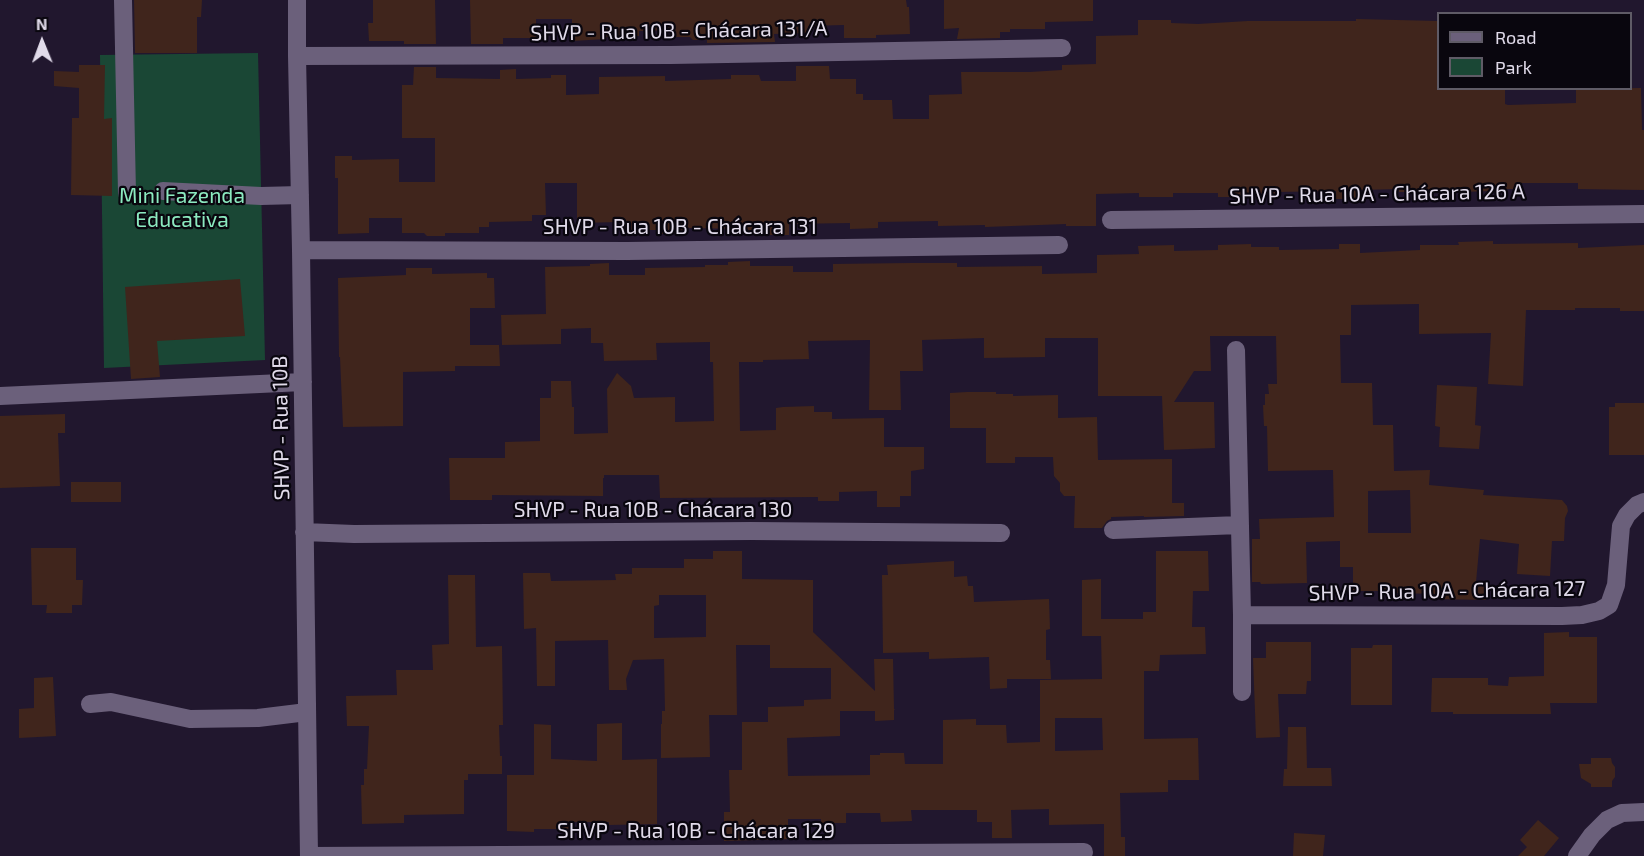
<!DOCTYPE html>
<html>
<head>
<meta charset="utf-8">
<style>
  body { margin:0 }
  #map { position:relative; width:1644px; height:856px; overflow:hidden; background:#21172e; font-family:"Exo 2",sans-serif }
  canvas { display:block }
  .legend { position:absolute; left:1437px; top:12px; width:195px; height:78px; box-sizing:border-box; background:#09060e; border:2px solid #5f5b66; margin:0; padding:8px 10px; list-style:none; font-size:18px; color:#e1dbea }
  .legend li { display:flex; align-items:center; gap:12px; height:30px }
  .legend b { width:30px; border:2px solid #5f5b66 }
  .north { position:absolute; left:12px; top:12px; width:60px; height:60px; -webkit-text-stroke:4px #09060e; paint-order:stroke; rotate:359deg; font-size:16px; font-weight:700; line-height:24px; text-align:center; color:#e1dbea }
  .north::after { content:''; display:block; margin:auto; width:21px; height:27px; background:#e1dbea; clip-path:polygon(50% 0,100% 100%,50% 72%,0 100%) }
</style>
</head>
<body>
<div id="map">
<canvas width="1644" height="856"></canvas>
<ul class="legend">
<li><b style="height:8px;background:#6b607b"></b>Road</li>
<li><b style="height:16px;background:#1a4735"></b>Park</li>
</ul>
<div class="north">N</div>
</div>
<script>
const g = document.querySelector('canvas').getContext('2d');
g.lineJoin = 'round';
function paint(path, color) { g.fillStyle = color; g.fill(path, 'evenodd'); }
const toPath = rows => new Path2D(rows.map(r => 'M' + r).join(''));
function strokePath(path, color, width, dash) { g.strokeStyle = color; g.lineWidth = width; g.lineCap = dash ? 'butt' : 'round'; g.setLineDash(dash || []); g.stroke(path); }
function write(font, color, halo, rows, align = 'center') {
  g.font = font + ' "Exo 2",sans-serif'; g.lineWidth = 4.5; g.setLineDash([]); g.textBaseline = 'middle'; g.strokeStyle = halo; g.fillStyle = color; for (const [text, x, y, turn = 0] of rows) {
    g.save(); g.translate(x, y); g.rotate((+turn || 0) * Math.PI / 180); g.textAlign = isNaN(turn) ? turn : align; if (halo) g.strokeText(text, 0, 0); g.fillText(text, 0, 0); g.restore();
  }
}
const green = toPath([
  [258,53,265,360,104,368,100,55]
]);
const building = toPath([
  [134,0,202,0,201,17,197,17,197,53,135,53],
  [373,0,435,0,436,44,404,44,404,41,369,41,368,23,373,23],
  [470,0,906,0,907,7,909,7,910,34,876,35,876,38,844,38,844,25,808,26,808,33,774,34,775,42,707,43,707,40,693,40,690,37,675,37,675,30,639,31,639,36,606,37,606,39,572,41,572,19,536,19,536,38,503,38,503,44,471,44],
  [944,0,1093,0,1093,21,1045,22,1045,29,1010,29,1010,32,1000,32,1000,38,957,39,959,28,944,29],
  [1356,19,1438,21,1438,88,1505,88,1505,104,1508,105,1576,103,1576,89,1641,88,1642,130,1644,130,1644,190,1578,189,1578,183,1519,183,1519,189,1492,189,1493,191,1460,192,1460,189,1416,190,1417,192,1399,192,1399,189,1360,190,1360,199,1336,199,1336,191,1277,192,1277,195,1249,195,1249,198,1231,198,1231,197,1218,197,1218,193,1173,193,1173,197,1139,197,1139,193,1096,194,1096,226,1066,226,1066,224,985,227,985,225,938,226,938,221,878,222,878,228,850,229,850,223,789,224,789,235,749,235,748,229,684,228,685,233,662,234,662,230,621,230,620,222,577,223,577,183,545,183,546,215,532,215,532,221,489,222,489,227,479,227,479,233,445,233,445,236,427,236,424,233,402,233,402,218,369,218,369,233,338,234,338,178,335,178,335,156,352,156,352,160,399,159,399,182,435,182,435,138,402,138,402,85,413,85,414,67,436,67,436,78,500,79,500,70,516,69,516,79,551,78,551,75,566,75,566,95,599,94,599,77,665,76,665,81,731,79,731,75,759,75,761,81,796,81,796,66,829,66,830,79,856,79,856,94,863,94,863,100,892,100,893,119,929,119,929,95,962,94,961,72,1030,72,1062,70,1062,65,1096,64,1096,36,1138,35,1138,20,1171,20,1171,23,1198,24,1248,21,1356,21],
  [79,65,105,65,104,119,112,118,112,196,71,195,72,118,79,118,79,88,54,86,54,71,79,72],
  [1493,241,1493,244,1578,243,1578,248,1644,245,1644,311,1620,311,1620,308,1575,308,1575,310,1526,310,1523,386,1488,384,1491,333,1419,334,1419,304,1351,305,1351,335,1340,335,1341,383,1372,383,1373,425,1393,425,1394,471,1430,470,1429,485,1484,490,1483,495,1562,500,1567,506,1568,511,1565,518,1564,541,1552,541,1550,576,1517,574,1519,544,1480,539,1476,582,1486,581,1486,600,1435,599,1435,594,1397,593,1397,591,1353,591,1353,567,1340,567,1340,541,1306,542,1307,583,1261,584,1260,582,1252,582,1252,539,1260,539,1259,519,1334,517,1333,470,1268,471,1267,426,1264,426,1263,405,1265,405,1265,394,1269,394,1268,384,1277,384,1276,336,1210,336,1211,371,1194,371,1174,402,1214,402,1215,448,1164,450,1162,396,1098,396,1098,338,1045,338,1045,357,984,358,984,338,922,340,923,371,900,371,901,410,869,410,870,340,808,341,809,359,763,360,763,362,739,362,740,431,776,430,776,408,783,407,814,406,814,412,832,412,832,419,884,418,884,447,924,447,924,469,911,471,911,496,900,496,900,507,877,507,877,491,839,492,839,501,818,501,818,497,660,498,659,475,604,475,604,478,603,478,603,496,492,495,492,500,450,500,449,458,505,458,505,442,540,441,540,398,551,398,551,381,571,381,572,407,574,407,574,434,608,433,607,389,617,373,631,386,634,398,675,397,675,422,714,421,713,362,710,362,710,342,656,343,657,360,604,361,603,343,591,343,591,328,561,329,561,344,502,345,501,315,546,314,545,267,590,266,590,264,609,263,609,275,645,275,645,268,705,267,705,265,728,265,728,262,750,261,750,266,793,266,793,272,833,272,833,264,910,263,957,263,957,267,1042,266,1042,274,1097,273,1097,255,1139,254,1138,246,1174,245,1174,251,1218,250,1218,245,1251,244,1251,247,1279,247,1279,250,1339,249,1339,244,1360,244,1360,253,1420,250,1420,245,1459,245,1458,242],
  [1410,490,1411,533,1368,533,1368,491],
  [406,268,432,268,432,274,487,273,487,278,494,278,495,308,470,308,470,345,499,345,500,366,455,366,455,371,403,372,403,426,343,427,340,357,339,357,338,278,406,275],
  [240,279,245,336,157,341,160,377,131,379,125,287],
  [1437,385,1477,387,1475,425,1481,426,1479,449,1439,447,1440,427,1435,426],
  [967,392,996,392,996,394,1013,394,1013,396,1058,395,1058,418,1097,417,1098,460,1172,459,1172,503,1184,503,1184,516,1144,517,1144,516,1111,517,1111,519,1107,521,1102,528,1074,528,1075,496,1064,496,1060,491,1060,483,1054,476,1053,457,1015,457,1015,463,986,463,986,428,950,428,950,393],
  [1615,403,1644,403,1644,455,1609,455,1609,407,1615,407],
  [65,414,65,433,58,433,60,486,0,488,0,416],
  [71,482,121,482,121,502,71,502],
  [31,548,76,548,76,580,83,580,82,605,72,605,72,613,46,613,47,605,32,605],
  [713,551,742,551,742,579,813,580,813,632,875,691,874,659,893,659,894,709,895,710,894,710,894,720,875,721,875,711,840,711,840,736,787,738,788,776,870,775,870,755,880,755,880,753,904,753,905,764,943,764,943,720,976,719,976,725,1006,725,1007,743,1040,742,1040,680,1102,679,1101,636,1082,636,1082,580,1101,579,1101,619,1143,619,1143,612,1156,612,1156,551,1208,551,1209,591,1193,591,1192,627,1205,627,1206,654,1160,655,1159,671,1144,671,1144,739,1198,738,1199,780,1168,780,1168,792,1120,793,1121,837,1125,837,1125,856,1104,856,1104,824,1049,825,1049,809,1011,810,1012,838,992,838,992,822,977,822,977,810,911,810,912,821,881,822,880,813,846,813,846,823,821,823,821,819,788,819,788,839,724,841,724,812,730,812,729,770,742,770,742,722,768,722,768,707,804,706,804,700,831,699,831,668,770,668,770,645,736,645,737,715,709,715,710,757,661,758,661,724,662,724,662,711,665,711,664,659,633,660,626,679,627,690,609,690,608,640,555,641,555,686,537,686,536,628,524,629,523,573,550,573,551,581,616,580,615,574,632,574,632,568,684,568,684,559,713,559],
  [659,595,706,595,706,637,654,638,654,606,659,605],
  [1055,718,1102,718,1103,750,1055,751],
  [954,561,954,577,967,576,968,586,973,586,974,602,1049,599,1050,629,1046,630,1046,660,1050,660,1051,679,1007,679,1007,688,990,689,989,657,929,659,929,652,883,653,882,575,888,575,887,565],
  [448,575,475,575,476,647,502,646,503,725,499,725,500,756,502,756,502,774,468,774,468,780,464,780,464,814,404,815,404,823,362,824,361,785,364,785,364,769,367,769,369,726,347,726,346,696,397,695,396,670,433,670,432,645,449,644],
  [1569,632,1569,637,1597,637,1597,703,1550,703,1551,714,1453,714,1453,712,1431,712,1432,678,1488,678,1488,685,1508,686,1509,677,1544,676,1544,633],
  [1266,642,1311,642,1311,681,1307,681,1306,694,1278,694,1280,737,1256,738,1253,658,1266,658],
  [1373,645,1392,645,1392,705,1351,705,1351,648,1372,648],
  [53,677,56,736,19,738,19,709,34,708,34,678],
  [622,723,622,760,657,759,657,824,609,825,609,822,573,822,574,829,534,829,534,832,507,831,507,775,534,775,534,724,551,725,551,759,597,761,597,724],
  [1288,727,1306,727,1307,768,1331,768,1332,786,1283,786,1284,769,1287,769],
  [1591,758,1611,758,1612,763,1615,767,1615,777,1612,781,1612,787,1591,787,1591,784,1581,778,1579,764,1591,764],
  [1538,820,1559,838,1544,856,1518,856,1527,847,1520,840],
  [1294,833,1325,835,1323,856,1293,856]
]);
const minor = toPath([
  [123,0,127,193],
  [297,0,297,56,301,250,309,856],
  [297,56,671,55,1062,48],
  [163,191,261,196,300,195],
  [1111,220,1644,214],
  [301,250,627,251,1059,245],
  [1236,350,1242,615,1242,692],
  [0,396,303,382],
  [1113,530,1239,525],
  [304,532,354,534,751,531,1001,533],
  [1242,615,1562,616,1582,615,1599,611,1609,605,1616,585,1621,526,1627,515,1637,505,1644,502],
  [90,704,111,702,190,719,258,718,307,712],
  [309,856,1084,852],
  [1577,856,1592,835,1607,820,1622,813,1644,812]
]);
const streetNames = [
  ["SHVP - Rua 10B - Chácara 131/A",679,31,-1],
  ["SHVP - Rua 10A - Chácara 126 A",1377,194,-1],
  ["SHVP - Rua 10B - Chácara 131",680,227],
  ["SHVP - Rua 10B",281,428,-91],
  ["SHVP - Rua 10B - Chácara 130",653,510],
  ["SHVP - Rua 10A - Chácara 127",1447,591,-1],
  ["SHVP - Rua 10B - Chácara 129",696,831]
];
const parkNames = [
  ["Mini Fazenda",182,196],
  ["Educativa",182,220]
];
paint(green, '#1a4735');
paint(building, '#40251c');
strokePath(minor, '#6b607b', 18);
write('21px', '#e1dbea', '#09060e', streetNames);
write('21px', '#8ceac0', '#09060e', parkNames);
</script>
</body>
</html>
